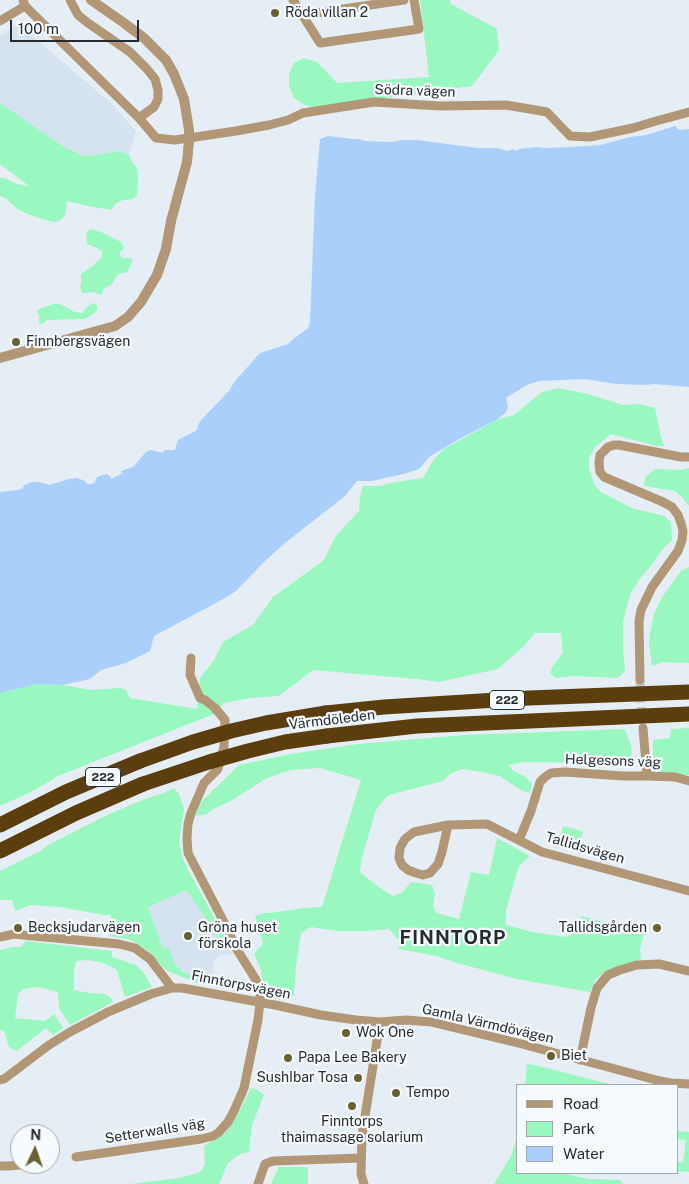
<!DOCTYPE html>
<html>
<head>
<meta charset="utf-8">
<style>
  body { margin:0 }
  #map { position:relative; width:689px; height:1184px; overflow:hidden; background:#e6eef5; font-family:"Public Sans",sans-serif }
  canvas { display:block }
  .legend { position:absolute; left:516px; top:1084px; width:162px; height:90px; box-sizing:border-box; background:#f6fbff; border:1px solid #a4a8ab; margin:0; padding:6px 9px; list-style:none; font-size:15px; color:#282b2d }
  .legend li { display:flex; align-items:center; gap:10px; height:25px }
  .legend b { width:25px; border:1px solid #a4a8ab }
  .north { position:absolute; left:10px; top:1124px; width:50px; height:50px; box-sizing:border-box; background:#f6fbff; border:1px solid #a4a8ab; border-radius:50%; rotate:3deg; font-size:14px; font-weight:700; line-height:20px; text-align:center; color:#282b2d }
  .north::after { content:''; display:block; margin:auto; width:18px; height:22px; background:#68612e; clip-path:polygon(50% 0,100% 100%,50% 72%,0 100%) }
  .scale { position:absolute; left:10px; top:20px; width:129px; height:22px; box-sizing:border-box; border:2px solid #282b2d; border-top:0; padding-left:6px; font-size:15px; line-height:18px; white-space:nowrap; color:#282b2d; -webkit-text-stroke:4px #f6fbff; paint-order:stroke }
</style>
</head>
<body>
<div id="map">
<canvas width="689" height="1184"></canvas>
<ul class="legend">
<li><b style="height:6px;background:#b29776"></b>Road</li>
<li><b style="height:14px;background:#99f7c0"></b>Park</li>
<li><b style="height:14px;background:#aacffb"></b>Water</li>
</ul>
<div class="north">N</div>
<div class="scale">100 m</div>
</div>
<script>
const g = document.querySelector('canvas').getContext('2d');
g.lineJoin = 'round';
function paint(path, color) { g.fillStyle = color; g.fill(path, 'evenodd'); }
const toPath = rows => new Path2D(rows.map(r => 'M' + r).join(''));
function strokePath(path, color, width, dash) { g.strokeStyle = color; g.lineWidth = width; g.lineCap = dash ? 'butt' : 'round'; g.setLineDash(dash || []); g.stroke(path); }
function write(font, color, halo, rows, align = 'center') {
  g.font = font + ' "Public Sans",sans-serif'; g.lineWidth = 4.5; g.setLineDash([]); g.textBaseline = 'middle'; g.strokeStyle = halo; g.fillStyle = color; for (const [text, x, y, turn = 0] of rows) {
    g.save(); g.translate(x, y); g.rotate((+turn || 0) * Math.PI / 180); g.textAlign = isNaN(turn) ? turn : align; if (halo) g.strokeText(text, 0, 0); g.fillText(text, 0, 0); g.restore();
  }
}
const built = toPath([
  [18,24,111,103,136,131,129,155,119,151,96,155,84,156,64,147,0,103,0,36],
  [186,890,216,933,219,941,227,940,233,954,219,955,214,962,211,985,197,983,198,977,182,970,174,963,169,947,163,949,146,907]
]);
const green = toPath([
  [420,0,450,0,451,4,497,29,499,50,472,86,440,90,315,108,305,105,294,98,289,86,289,74,294,63,304,58,317,62,337,83,429,77],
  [0,103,64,147,84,156,96,155,119,151,129,155,132,162,137,168,138,176,137,196,132,199,123,200,115,204,112,210,88,206,67,201,66,213,63,218,59,221,53,222,33,216,23,212,16,208,6,198,0,196,0,178,5,178,17,184,29,186,0,164],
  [90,229,101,232,121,242,124,248,119,254,122,258,129,258,133,260,127,272,118,274,112,284,103,289,102,293,100,295,94,292,82,293,80,287,81,284,81,274,90,268,102,257,102,251,97,248,87,244,86,233],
  [94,303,97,305,97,310,92,315,85,319,47,320,42,324,39,323,39,315,37,312,39,309,45,307,53,304,60,304,75,312,82,313,89,305],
  [557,388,584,393,623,405,639,404,655,408,661,437,664,446,657,446,611,434,595,447,589,458,589,468,594,484,601,492,632,508,664,516,671,522,672,540,662,550,651,566,642,576,631,592,623,621,623,648,625,671,618,678,574,676,556,678,550,673,553,666,563,653,561,633,535,633,524,646,498,669,439,682,417,679,313,670,279,696,250,698,224,703,214,714,58,776,29,793,0,806,0,693,38,684,63,685,92,690,120,688,126,690,130,698,197,709,200,678,214,660,223,642,253,625,273,597,324,560,335,537,359,511,360,497,363,486,381,486,389,483,423,478,434,459,444,449,498,419,514,415,542,392],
  [689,468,689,506,683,498,675,491,644,486,645,477,655,469,680,470],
  [689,567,689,663,663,662,652,666,649,644,650,633,654,614,662,597,681,571],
  [689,728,689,775,658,772,653,762,653,740,670,738,671,729],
  [625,729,631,746,632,758,627,763,524,762,509,765,512,770,526,777,532,784,530,793,522,791,500,776,482,772,462,769,450,774,443,781,404,791,387,796,376,810,362,857,360,872,377,886,393,896,403,892,411,882,432,885,435,894,433,907,437,913,459,919,471,872,489,875,497,838,530,856,519,866,506,910,506,925,532,932,566,937,575,933,582,916,615,925,646,927,640,949,641,959,607,970,595,980,590,992,517,979,457,963,437,956,399,949,398,939,389,929,365,931,337,931,311,927,301,933,296,966,294,996,269,994,263,984,260,967,254,954,258,949,263,944,255,916,264,913,270,913,305,908,322,907,361,780,320,768,291,770,267,778,229,802,213,809,207,814,195,816,202,801,239,765,291,754,358,744,416,739,465,735],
  [174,788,179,794,184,809,181,827,179,842,182,856,188,870,227,940,219,942,216,933,186,890,148,907,163,949,169,947,174,963,182,971,198,977,197,983,166,970,147,950,131,940,110,936,111,915,104,915,60,907,31,905,15,911,12,900,0,900,0,871,40,851,47,846,77,830,103,817,135,803,154,796,164,793],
  [563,826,583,831,579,849,558,844],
  [26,941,112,951,112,957,136,965,144,973,152,987,125,997,117,970,104,963,88,960,76,961,74,970,74,990,89,993,105,994,110,997,113,1002,70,1025,59,1008,58,992,38,987,24,989,18,994,15,1018,45,1021,54,1014,63,1028,53,1035,46,1028,17,1051,9,1047,4,1031,0,1030,0,950,12,947,21,947],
  [527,1064,535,1065,614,1085,525,1085],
  [251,1088,258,1090,264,1095,252,1125,249,1152,240,1154,228,1163,219,1184,130,1184,180,1178,200,1172,205,1165,204,1146,226,1132,235,1120],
  [678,1131,689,1132,689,1172,678,1171,678,1162,683,1162,686,1140,678,1139],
  [518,1134,518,1173,565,1173,565,1174,589,1179,620,1180,623,1184,494,1184,511,1156],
  [279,1167,308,1167,308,1184,271,1184]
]);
const water = toPath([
  [675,126,679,130,689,129,689,387,654,384,644,385,616,384,584,379,539,381,527,385,506,398,508,407,506,412,498,419,461,438,429,457,419,469,403,474,372,481,357,481,345,496,285,543,265,561,236,591,227,597,154,636,150,651,126,663,101,670,90,679,63,685,38,684,0,693,0,492,18,490,23,488,24,485,32,482,39,482,50,485,68,479,77,478,85,481,87,484,92,484,95,482,97,477,102,475,107,474,110,476,111,479,123,473,121,471,133,467,146,452,151,450,162,453,165,450,175,450,178,440,197,430,198,425,202,419,228,392,235,381,260,353,288,344,291,341,308,328,310,323,315,197,320,139,328,136,353,139,359,139,365,141,393,142,402,140,417,140,478,148,497,148,507,151,514,149,515,151,519,149,537,147,544,148,571,147,600,145,630,137,646,135]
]);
const minorTunnel = toPath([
  [640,680,642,720]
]);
const minor = toPath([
  [23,0,25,6,139,118,156,138,175,140,236,131,269,125,288,120,303,113,374,102,440,106,506,105,547,112,570,136,590,137,633,128,656,121,689,112],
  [70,0,78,15,88,23,130,52,147,69,155,79,158,90,158,99,154,107,139,118],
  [293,0,320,43,419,29,414,0],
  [302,15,404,0],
  [0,21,25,6],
  [640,680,639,621,641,610,652,587,678,551,682,540,683,531,681,523,678,515,672,507,663,502,604,477,600,472,599,463,600,455,608,447,614,445,619,445,681,457,689,457],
  [643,728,647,776],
  [448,825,442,852,438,864,430,873,423,875,416,873,408,870,402,865,399,858,400,848,405,839,414,832,448,825,487,824,542,852,689,891],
  [519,840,531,811,540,782,545,777,551,773,565,772,623,776,647,776,675,777,689,781],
  [0,937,14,934,23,935,119,944,135,948,150,959,172,988],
  [580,1060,591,1008,597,988,608,975,620,970,637,965,659,964,689,971],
  [0,1080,4,1079,12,1073,49,1045,70,1032,108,1012,151,994,172,988,182,988,275,1005,321,1015,356,1020,380,1022,406,1020,431,1022,522,1044,660,1081,671,1083,689,1084],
  [76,1157,201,1139,213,1136,218,1133,228,1122,233,1113,244,1088,258,1020,260,1002,260,991,256,980,236,948,228,930,188,853,187,839,188,824,191,813,204,783,218,769,224,747,225,720,215,708,205,700,200,698,190,675,191,658],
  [0,1166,8,1166,32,1164],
  [258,1184,265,1164,273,1161,361,1158],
  [364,1184,361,1174,362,1135,380,1022]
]);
const tertiary = toPath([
  [91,0,124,23,144,38,166,60,174,74,184,99],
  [0,358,115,326,128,317,141,302,157,275,166,249,171,221]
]);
const motorway = toPath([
  [326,713,384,707,529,698,689,692],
  [327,736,417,726,689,714],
  [0,825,66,792,140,761],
  [0,851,76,813,143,784]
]);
const tertiaryBridge = toPath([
  [171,221,187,162,189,141,189,130,184,99]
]);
const motorwayBridge = toPath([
  [140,761,193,742,231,731,266,723,326,713],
  [143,784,209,762,248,751,285,742,327,736]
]);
const markers = [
  [275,13,5,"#68612e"],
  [16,342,5,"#68612e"],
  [18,928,5,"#68612e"],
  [657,928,5,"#68612e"],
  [188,936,5,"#68612e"],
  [346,1033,5,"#68612e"],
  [551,1056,5,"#68612e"],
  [288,1058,5,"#68612e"],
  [358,1078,5,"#68612e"],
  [396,1093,5,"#68612e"],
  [352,1106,5,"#68612e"]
];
const shields = [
  [507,700,35],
  [103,777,35]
];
const shieldNames = [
  ["222",507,700],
  ["222",103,777]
];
const poiNames = [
  ["Röda villan 2",285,13],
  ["Finnbergsvägen",26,342],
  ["Becksjudarvägen",28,928],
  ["Gröna huset",198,928],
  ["förskola",198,944],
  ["Tallidsgården",647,928,"right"],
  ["Wok One",356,1033],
  ["Biet",561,1056],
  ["Papa Lee Bakery",298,1058],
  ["SushIbar Tosa",348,1078,"right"],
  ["Tempo",406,1093],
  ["Finntorps",352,1122,"center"],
  ["thaimassage solarium",352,1138,"center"]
];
const streetNames = [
  ["Södra vägen",415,91,2],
  ["Värmdöleden",332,720,-7],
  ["Helgesons väg",613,761,2],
  ["Tallidsvägen",585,848,16],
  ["Finntorpsvägen",241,985,11],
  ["Gamla Värmdövägen",488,1024,13],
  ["Setterwalls väg",155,1131,-9]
];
const districtNames = [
  ["FINNTORP",453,938]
];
paint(built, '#d4e3ef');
paint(green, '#99f7c0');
paint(water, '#aacffb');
strokePath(minorTunnel, '#c0c7cd', 9, [9, 4.5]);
strokePath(minor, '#b29776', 9);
strokePath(tertiary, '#b29776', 10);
strokePath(motorway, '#5c3d0d', 15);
strokePath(tertiaryBridge, '#b29776', 10);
strokePath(motorwayBridge, '#5c3d0d', 15);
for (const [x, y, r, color] of markers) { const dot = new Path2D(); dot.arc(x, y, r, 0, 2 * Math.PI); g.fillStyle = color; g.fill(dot); strokePath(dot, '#f6fbff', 2); }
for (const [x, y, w] of shields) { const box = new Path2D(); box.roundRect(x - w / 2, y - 9.5, w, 19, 4); g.fillStyle = '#f6fbff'; g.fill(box); strokePath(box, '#282b2d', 1); }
write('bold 12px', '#282b2d', null, shieldNames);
write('14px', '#282b2d', '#f6fbff', poiNames, 'left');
write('14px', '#282b2d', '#f6fbff', streetNames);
g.letterSpacing = '1px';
write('bold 19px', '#282b2d', '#f6fbff', districtNames);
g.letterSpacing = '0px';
</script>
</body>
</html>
